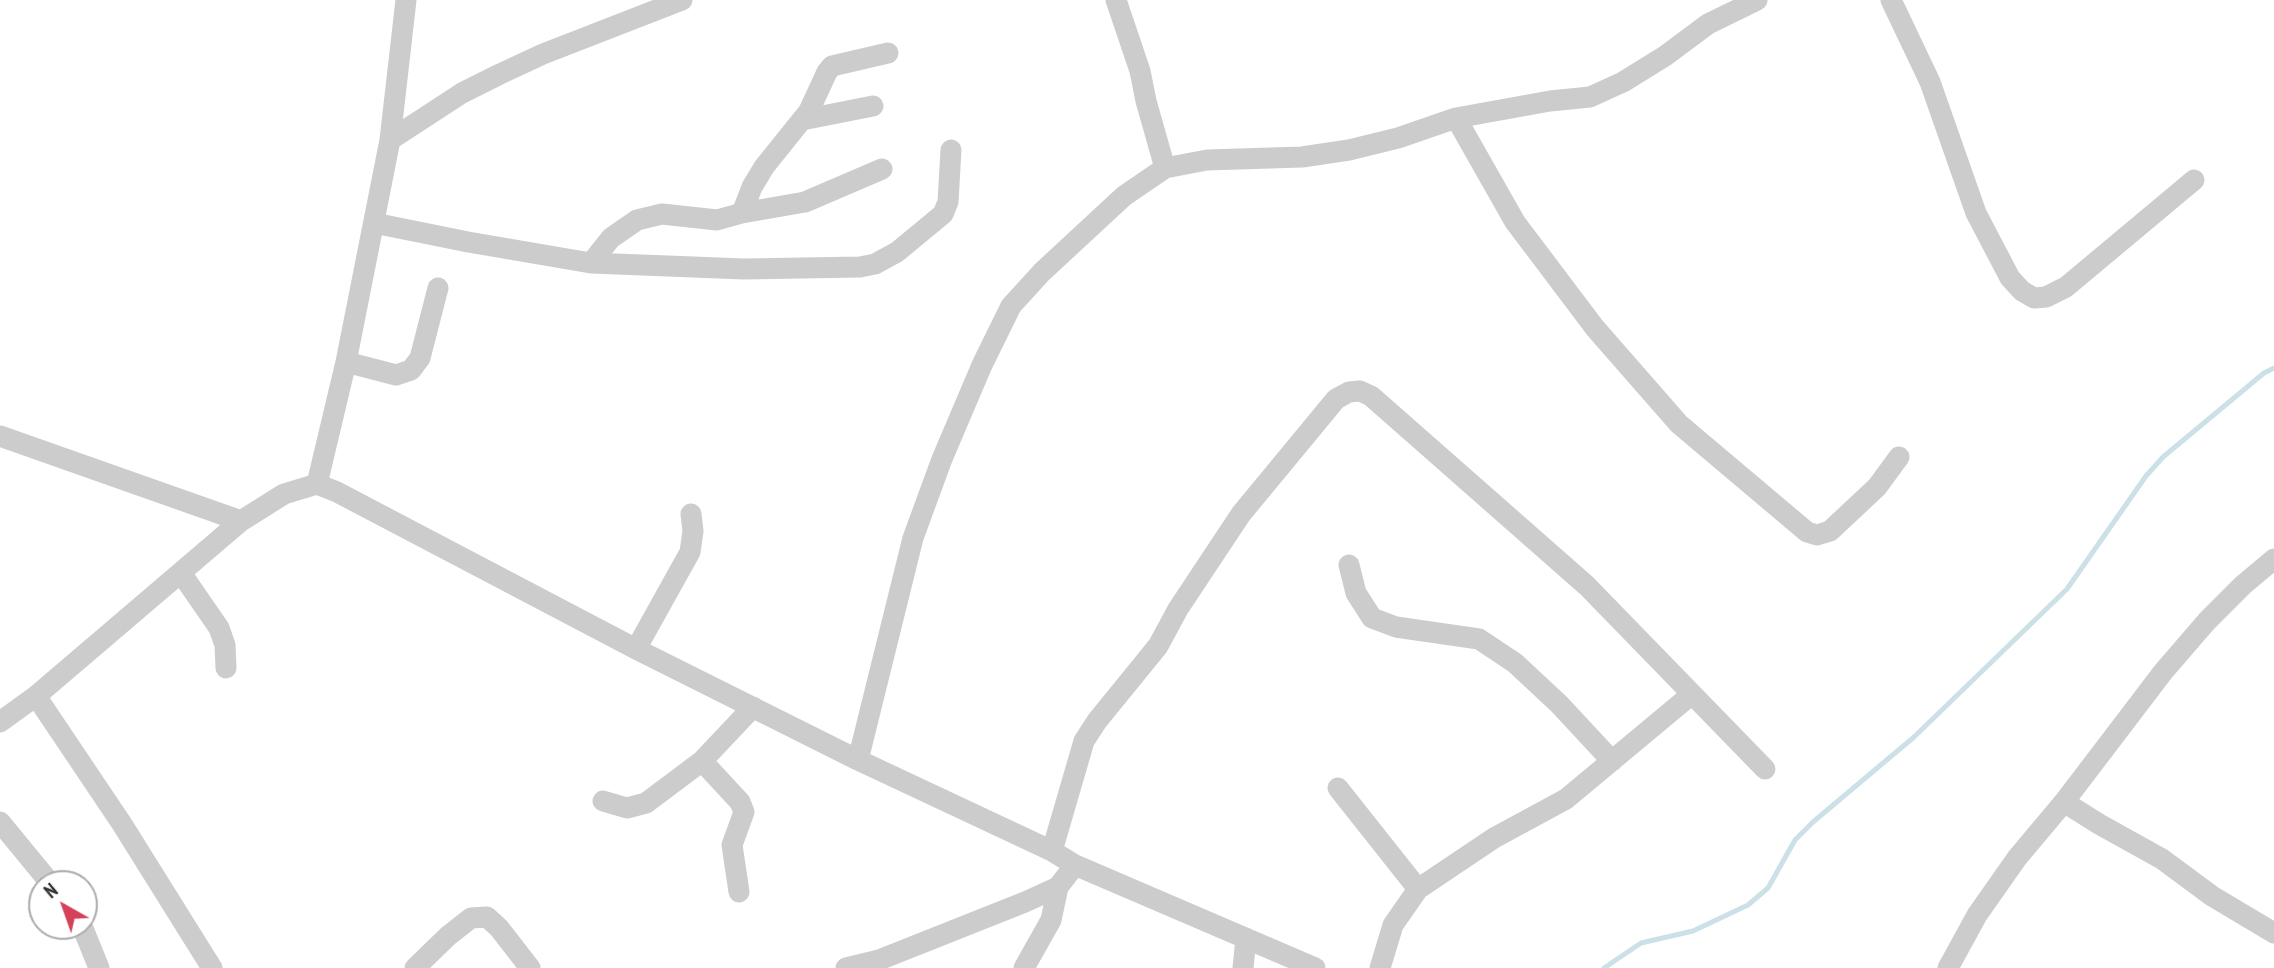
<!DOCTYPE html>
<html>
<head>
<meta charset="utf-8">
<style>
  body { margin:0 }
  #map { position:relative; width:2274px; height:968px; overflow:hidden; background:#fff; font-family:"PT Sans Narrow",sans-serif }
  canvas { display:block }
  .north { position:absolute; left:28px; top:870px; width:70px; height:70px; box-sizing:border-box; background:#fff; border:2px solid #acacac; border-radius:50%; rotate:320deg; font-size:19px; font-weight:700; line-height:28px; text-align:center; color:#2f2f2f }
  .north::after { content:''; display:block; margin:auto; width:24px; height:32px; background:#d54158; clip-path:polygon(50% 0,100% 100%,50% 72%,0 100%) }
</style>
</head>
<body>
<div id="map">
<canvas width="2274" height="968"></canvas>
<div class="north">N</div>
</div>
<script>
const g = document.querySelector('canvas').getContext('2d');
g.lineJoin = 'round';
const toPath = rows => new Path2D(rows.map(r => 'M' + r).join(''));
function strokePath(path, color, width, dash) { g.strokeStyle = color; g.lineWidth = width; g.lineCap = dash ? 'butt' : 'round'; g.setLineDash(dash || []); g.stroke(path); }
const stream = toPath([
  [1604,968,1641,943,1693,931,1748,905,1768,888,1795,840,1813,822,1914,737,2067,589,2146,476,2163,457,2264,373,2274,368]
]);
const minor = toPath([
  [1116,0,1140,71,1146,101,1165,168],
  [1891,0,1930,82,1976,213,2010,278,2022,291,2034,298,2046,297,2066,287,2194,180],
  [1456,118,1515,222,1595,328,1679,424,1807,532,1817,535,1830,531,1877,487,1899,457],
  [802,120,873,106],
  [390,140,462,93,500,74,543,54,682,0],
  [742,213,752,187,764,167,809,111,827,72,832,66,888,53],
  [374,223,468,242,591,263,744,269,860,267,875,264,897,252,943,214,948,202,951,150],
  [591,263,611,238,637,220,662,214,717,220,742,213,805,202,882,169],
  [346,362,396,375,411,370,420,358,438,288],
  [0,436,241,521],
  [317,484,346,362,390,140,406,0],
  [1349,565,1356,593,1372,618,1396,627,1479,639,1515,663,1559,704,1612,761],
  [181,573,219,628,225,645,226,668],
  [636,649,690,552,693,531,691,514],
  [36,696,122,824,212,968],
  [0,722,36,696,241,521,284,494,317,484,337,492,636,649,858,760,1052,851,1075,865,1315,968],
  [858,760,913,538,942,459,982,365,1011,306,1042,272,1124,196,1165,168,1207,160,1302,157,1349,150,1398,138,1456,118,1550,101,1590,97,1623,82,1665,56,1708,24,1757,0],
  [702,761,740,802,744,812,732,845,739,892],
  [1338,788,1418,889],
  [603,801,627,808,646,803,702,761,753,707],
  [2064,802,2099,824,2162,859,2212,896,2274,933],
  [0,822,51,884],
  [1052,851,1084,741,1097,721,1158,646,1178,609,1241,514,1336,399,1349,392,1360,391,1371,396,1587,586,1765,769],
  [82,926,99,968],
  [415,968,448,936,471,918,487,917,499,928,530,968],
  [846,968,879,960,1025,902,1058,887,1075,865],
  [1024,968,1051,920,1058,887],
  [1243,968,1246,938],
  [1380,968,1393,925,1418,889,1494,838,1566,799,1692,694],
  [1948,968,1977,915,2017,858,2064,802,2163,672,2207,621,2243,585,2274,559]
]);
strokePath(stream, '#cce0e8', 5);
strokePath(minor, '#ccc', 21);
</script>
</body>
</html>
